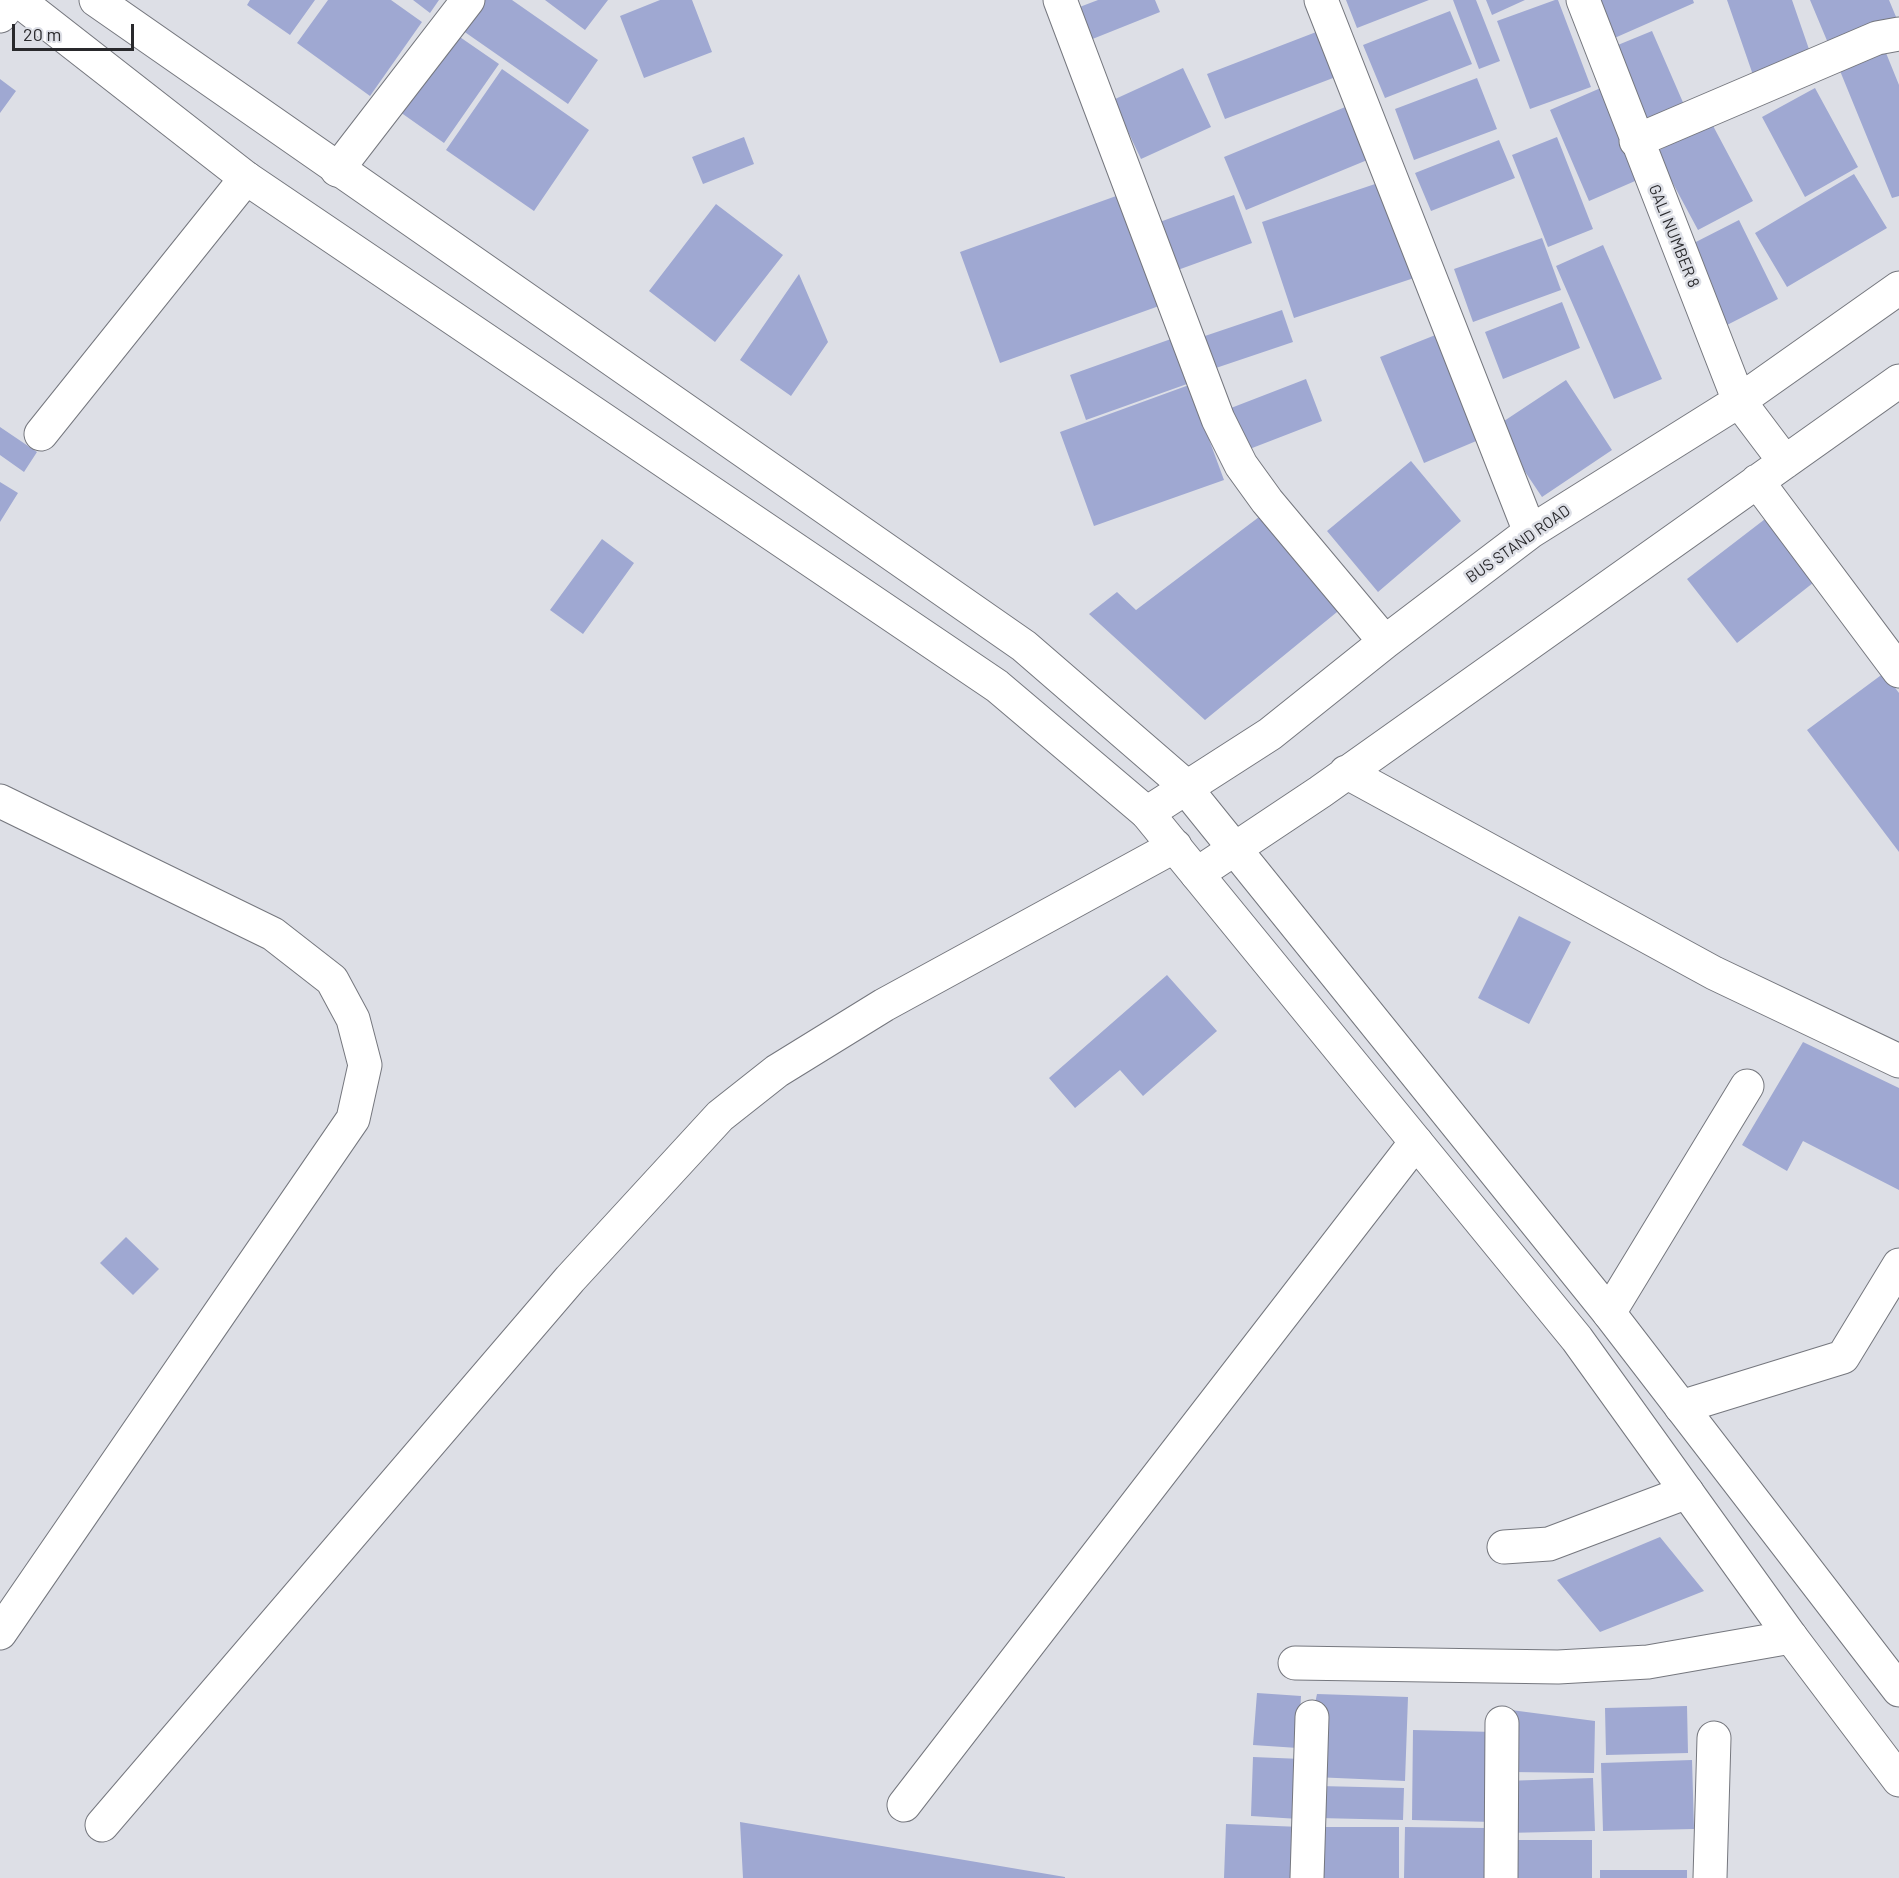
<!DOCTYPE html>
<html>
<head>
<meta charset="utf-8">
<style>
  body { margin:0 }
  #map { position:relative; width:1899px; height:1878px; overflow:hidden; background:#dddfe6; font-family:Barlow,sans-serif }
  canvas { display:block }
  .scale { position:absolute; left:12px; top:24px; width:122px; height:27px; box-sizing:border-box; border:3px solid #29292c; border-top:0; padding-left:8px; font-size:18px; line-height:21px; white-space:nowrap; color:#29292c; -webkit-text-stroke:4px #dddfe6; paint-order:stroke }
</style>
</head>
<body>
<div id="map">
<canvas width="1899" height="1878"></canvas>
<div class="scale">20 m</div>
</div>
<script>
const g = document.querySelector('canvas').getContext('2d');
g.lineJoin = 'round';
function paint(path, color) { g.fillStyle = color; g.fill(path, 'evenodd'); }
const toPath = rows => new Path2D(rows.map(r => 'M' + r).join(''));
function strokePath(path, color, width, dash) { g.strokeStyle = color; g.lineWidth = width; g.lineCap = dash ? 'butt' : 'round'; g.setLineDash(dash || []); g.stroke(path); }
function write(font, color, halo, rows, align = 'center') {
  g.font = font + ' Barlow,sans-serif'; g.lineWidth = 5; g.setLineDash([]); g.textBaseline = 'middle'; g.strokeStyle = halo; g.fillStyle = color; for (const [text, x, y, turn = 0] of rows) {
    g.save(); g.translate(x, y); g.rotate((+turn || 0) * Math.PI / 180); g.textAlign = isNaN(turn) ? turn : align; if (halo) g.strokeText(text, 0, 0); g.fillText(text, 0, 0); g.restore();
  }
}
const building = toPath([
  [250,0,315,0,290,35,247,5],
  [328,0,391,0,422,22,370,96,297,43],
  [413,0,439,0,430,13],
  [479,0,512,0,598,60,568,104,459,28],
  [545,0,608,0,585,30],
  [660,0,692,0,712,52,644,78,620,16],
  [1098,0,1155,0,1160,12,1090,40,1077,8],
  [1346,0,1429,0,1357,28],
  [1453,0,1476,0,1500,61,1479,69],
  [1486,0,1525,0,1492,15],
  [1555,0,1558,0,1591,87,1530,109,1497,21],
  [1593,0,1693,0,1694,3,1610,40],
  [1727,0,1792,0,1811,55,1753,75],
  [1810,0,1889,0,1899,24,1833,55],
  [1450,11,1472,64,1385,98,1363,45],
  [1324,29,1341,75,1225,119,1207,74],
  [1652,31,1685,107,1646,123,1613,47],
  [454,33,499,64,444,143,400,112],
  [1884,48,1899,85,1899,196,1892,198,1838,66],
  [1183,68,1211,127,1141,159,1113,100],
  [502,69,589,130,534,211,446,150],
  [1477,78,1497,129,1414,160,1395,109],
  [0,79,16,91,0,113],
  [1603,87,1642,178,1589,201,1550,110],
  [1815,88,1858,167,1805,197,1762,117],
  [1355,103,1377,156,1246,210,1224,157],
  [1711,122,1753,201,1698,230,1656,152],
  [744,137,754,164,703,184,692,157],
  [1557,137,1593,229,1548,247,1512,155],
  [1499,140,1515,178,1431,211,1415,173],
  [1854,174,1887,228,1787,287,1755,233],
  [1387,180,1420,276,1294,318,1262,222],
  [1119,195,1159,306,1000,363,960,252],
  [1234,195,1252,243,1175,271,1157,223],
  [716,204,783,255,715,342,649,291],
  [1739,220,1778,299,1727,325,1688,246],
  [1542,238,1561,290,1473,322,1454,269],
  [1603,245,1662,379,1614,399,1556,266],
  [799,274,828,342,791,396,740,360],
  [1562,302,1580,348,1503,379,1485,332],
  [1282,310,1293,342,1207,371,1196,339],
  [1438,334,1481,439,1424,463,1380,357],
  [1171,339,1187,384,1086,420,1070,375],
  [1306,379,1322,421,1247,450,1231,408],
  [1566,380,1612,450,1542,497,1495,427],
  [1189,385,1224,480,1094,526,1060,432],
  [0,427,37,452,24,472,0,455],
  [1411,461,1461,521,1378,592,1327,531],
  [0,482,18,493,0,522],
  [1769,516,1818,579,1737,643,1687,579],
  [1259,517,1348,603,1205,720,1089,614,1117,592,1136,610],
  [602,539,634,563,583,634,550,610],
  [1884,673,1899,693,1899,852,1807,730],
  [1519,916,1571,942,1529,1024,1478,998],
  [1167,975,1217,1031,1143,1096,1120,1070,1075,1108,1049,1078],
  [1803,1042,1899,1088,1899,1190,1803,1141,1787,1171,1742,1145],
  [126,1237,159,1269,133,1295,100,1263],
  [1660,1537,1704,1591,1600,1632,1557,1580],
  [1257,1693,1301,1696,1298,1748,1253,1745],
  [1317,1694,1408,1697,1405,1781,1314,1777,1312,1717],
  [1687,1706,1688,1753,1606,1755,1605,1708],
  [1511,1710,1595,1721,1594,1773,1511,1772],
  [1413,1730,1494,1732,1493,1822,1412,1820],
  [1253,1757,1302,1759,1299,1819,1251,1816],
  [1692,1760,1694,1829,1603,1831,1601,1763],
  [1593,1778,1595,1831,1505,1833,1504,1781],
  [1319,1786,1404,1788,1403,1820,1319,1818],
  [740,1822,1065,1877,1065,1878,743,1878],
  [1226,1824,1301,1827,1300,1878,1224,1878],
  [1320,1827,1399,1827,1399,1878,1320,1878],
  [1405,1827,1485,1828,1484,1878,1404,1878],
  [1505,1840,1592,1840,1592,1878,1505,1878],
  [1600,1870,1687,1870,1687,1878,1600,1878]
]);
const minor = toPath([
  [1060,0,1218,419,1241,465,1267,501,1385,642],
  [1321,0,1530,532],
  [1583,0,1739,401,1785,462],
  [0,16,13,0],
  [1636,141,1877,38,1899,34],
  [337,170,468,0],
  [41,434,246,178],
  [1757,481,1899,671],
  [1346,772,1714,973,1899,1061],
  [0,801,273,934,332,980,353,1019,365,1065,353,1119,0,1633],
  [1147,813,1270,734,1385,642,1530,532,1739,401,1899,288],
  [1197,874,1320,792,1899,381],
  [1609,1313,1747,1086],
  [1681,1407,1843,1357,1899,1265],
  [1504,1547,1549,1544,1687,1492],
  [1295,1663,1558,1667,1648,1662,1791,1637],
  [904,1805,1416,1142],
  [102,1825,570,1279,720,1116,777,1071,884,1005,1175,846],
  [1307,1878,1312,1717],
  [1501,1878,1502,1723],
  [1710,1878,1714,1738]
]);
const major = toPath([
  [18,0,246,178,997,686,1147,813,1577,1339,1791,1637,1899,1780],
  [96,0,1024,646,1180,781,1609,1313,1899,1690]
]);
const streetNames = [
  ["GALI NUMBER 8",1674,236,68],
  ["BUS STAND ROAD",1518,544,-35]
];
paint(building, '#9fa8d2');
strokePath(minor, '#75777e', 35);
strokePath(major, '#75777e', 35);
strokePath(minor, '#fff', 33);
strokePath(major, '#fff', 33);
write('16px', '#29292c', '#dddfe6', streetNames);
</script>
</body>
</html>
